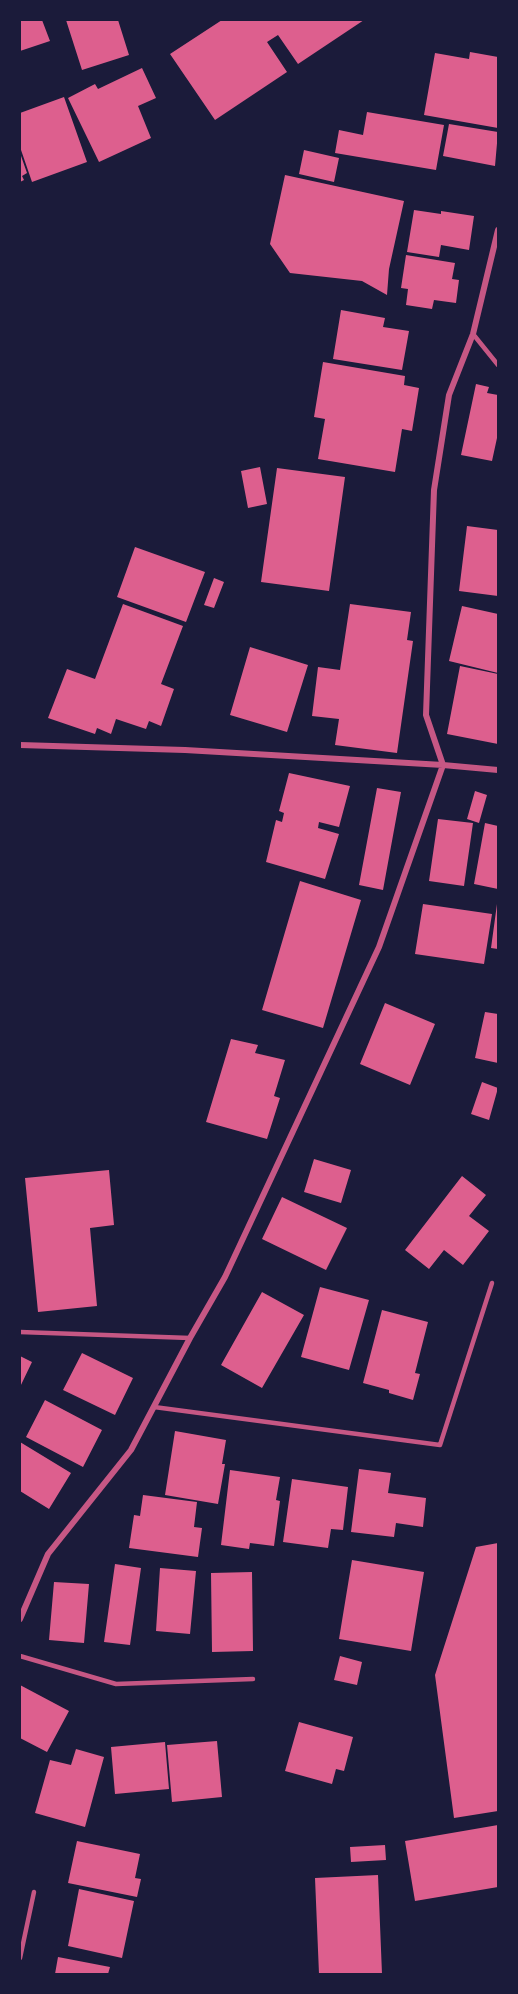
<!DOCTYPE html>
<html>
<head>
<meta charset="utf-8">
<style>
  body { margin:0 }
  #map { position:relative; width:518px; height:1994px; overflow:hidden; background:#1b1b3a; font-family:Overpass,sans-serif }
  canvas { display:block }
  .frame { position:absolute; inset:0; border:21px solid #1b1b3a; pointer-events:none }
</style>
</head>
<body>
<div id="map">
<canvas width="518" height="1994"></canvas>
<div class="frame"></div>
</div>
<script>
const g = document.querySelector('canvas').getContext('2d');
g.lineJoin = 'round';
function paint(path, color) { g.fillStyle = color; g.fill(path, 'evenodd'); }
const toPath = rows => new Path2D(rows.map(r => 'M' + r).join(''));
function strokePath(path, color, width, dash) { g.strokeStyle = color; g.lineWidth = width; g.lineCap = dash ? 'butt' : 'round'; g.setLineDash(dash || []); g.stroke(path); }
const building = toPath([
  [20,20,42,20,50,41,20,51],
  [66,20,118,20,129,55,82,70],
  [222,20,364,20,298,64,278,35,267,42,287,72,215,120,170,54],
  [470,52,498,57,498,128,424,115,435,53,469,59],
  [142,68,156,98,138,106,151,138,99,162,68,98,95,84,98,89],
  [64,97,87,162,32,182,20,147,20,113],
  [367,112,444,125,436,170,335,153,339,130,363,135],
  [449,124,498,132,495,166,443,156],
  [304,150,339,158,334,182,299,174],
  [20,153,27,173,22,176,24,180,20,182],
  [285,175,404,201,389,269,387,295,362,281,290,273,270,244],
  [414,210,441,214,441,211,474,216,469,250,441,245,439,257,407,252],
  [406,255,455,263,452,279,459,280,456,303,434,300,432,309,406,305,408,289,401,288],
  [341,310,385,318,383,327,409,331,402,370,333,359],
  [323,362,405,376,404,385,419,388,412,431,402,429,395,472,318,459,325,419,314,417],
  [476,384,489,387,487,393,498,395,498,439,497,438,492,461,461,455],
  [260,467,267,504,248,508,241,471],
  [277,468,345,477,329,591,261,582],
  [467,526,498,530,498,596,459,591],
  [135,547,205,572,186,622,117,597],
  [214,578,224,582,214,608,204,605],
  [123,604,183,626,161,684,174,689,161,726,149,721,146,729,116,719,111,734,97,728,95,734,48,718,67,669,95,679],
  [350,604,411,612,407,640,413,641,397,753,335,745,339,719,312,716,318,667,340,670],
  [462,606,498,614,498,673,449,661],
  [250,647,308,665,287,732,230,715],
  [460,666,498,674,498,744,447,734],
  [289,773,350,786,339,827,319,822,318,828,339,834,325,879,266,862,276,820,282,822,284,813,279,811],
  [377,788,401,792,383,890,359,885],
  [475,791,487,795,479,823,467,819],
  [438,819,473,823,464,886,429,881],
  [485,823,498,826,498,889,474,884],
  [300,881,361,900,323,1028,262,1010],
  [423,904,492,914,484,964,415,954],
  [497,904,498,904,498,949,491,948],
  [385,1003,435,1024,410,1085,360,1064],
  [485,1012,498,1014,498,1063,475,1058],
  [231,1039,258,1045,255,1053,285,1060,274,1096,280,1098,267,1139,206,1122],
  [482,1082,498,1088,489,1120,471,1114],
  [314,1159,351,1170,341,1203,304,1192],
  [109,1170,114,1225,90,1228,97,1306,38,1312,25,1178],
  [462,1176,486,1195,469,1216,489,1231,463,1265,444,1250,429,1269,405,1250],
  [282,1197,347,1228,326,1270,262,1239],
  [320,1287,369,1300,349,1370,301,1357],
  [262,1292,304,1315,262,1388,221,1365],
  [382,1310,428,1322,415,1373,420,1374,413,1400,389,1393,389,1390,363,1383],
  [82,1353,133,1378,115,1415,63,1390],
  [20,1356,32,1362,20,1387],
  [45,1400,102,1430,83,1467,26,1437],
  [175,1431,226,1440,222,1464,225,1464,218,1504,165,1495],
  [20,1442,71,1473,49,1509,20,1491],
  [359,1469,391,1473,388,1493,426,1498,423,1527,396,1523,394,1537,351,1532],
  [230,1470,280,1477,276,1500,280,1501,274,1546,250,1543,249,1549,221,1545],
  [292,1479,348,1487,343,1530,331,1529,328,1548,283,1542],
  [143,1495,197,1502,194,1527,202,1528,198,1557,129,1548,134,1515,140,1516],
  [498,1543,498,1811,454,1818,435,1675,476,1547],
  [352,1560,424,1572,411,1651,339,1639],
  [115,1564,141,1568,130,1645,104,1642],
  [160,1568,196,1571,190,1634,156,1631],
  [252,1572,253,1651,212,1652,211,1573],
  [54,1582,89,1584,84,1643,49,1640],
  [340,1656,362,1662,357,1685,334,1680],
  [20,1685,69,1711,47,1752,20,1738],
  [299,1722,353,1737,344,1771,336,1769,332,1784,285,1771],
  [217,1741,222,1797,172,1802,167,1745],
  [165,1742,169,1789,115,1794,111,1747],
  [76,1749,104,1757,85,1827,35,1813,50,1760,71,1765],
  [498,1825,498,1887,415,1901,405,1841],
  [77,1841,140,1854,135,1878,141,1879,137,1897,68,1883],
  [385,1845,386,1860,351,1862,350,1847],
  [378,1875,382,1974,319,1974,315,1878],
  [79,1889,134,1901,122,1958,68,1946],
  [58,1957,110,1967,108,1974,55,1974]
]);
const service = toPath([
  [473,334,498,365],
  [20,1332,190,1338],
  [154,1407,440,1445,492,1283],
  [20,1656,116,1684,253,1679],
  [20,1958,34,1892]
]);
const minor = toPath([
  [20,745,185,750,443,765,498,770],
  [20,1619,48,1554,131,1450,190,1338,225,1277,379,947,443,765,426,715,434,490,449,395,473,334,498,230]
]);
paint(building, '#dd5f8e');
strokePath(service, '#c65784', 4.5);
strokePath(minor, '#c65784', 6);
</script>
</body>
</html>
